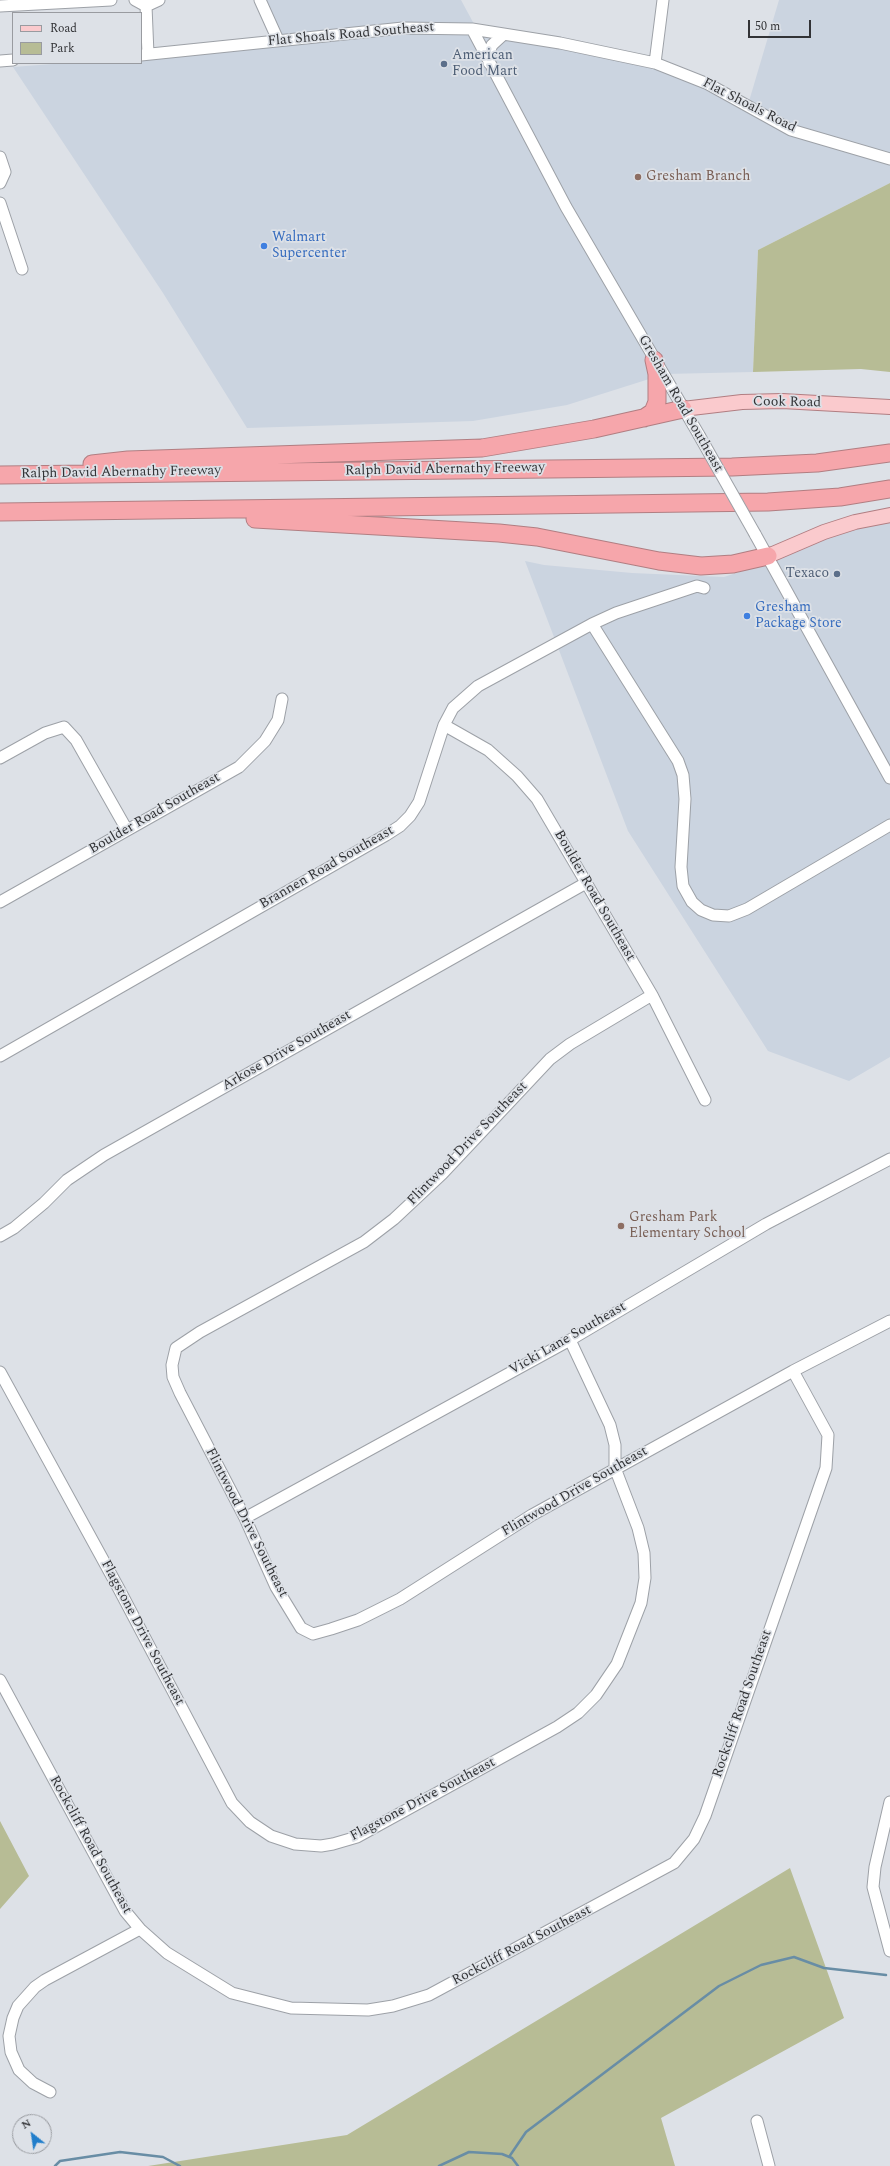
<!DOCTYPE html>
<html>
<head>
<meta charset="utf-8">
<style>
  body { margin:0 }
  #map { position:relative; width:890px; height:2166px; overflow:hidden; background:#dde1e7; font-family:Spectral,serif }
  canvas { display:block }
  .legend { position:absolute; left:12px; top:12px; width:130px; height:52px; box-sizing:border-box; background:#dde1e7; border:1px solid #999ba0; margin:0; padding:5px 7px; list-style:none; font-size:12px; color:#323336 }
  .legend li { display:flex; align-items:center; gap:8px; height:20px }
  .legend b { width:20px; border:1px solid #999ba0 }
  .north { position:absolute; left:12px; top:2114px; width:40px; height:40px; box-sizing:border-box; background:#dde1e7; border:1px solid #999ba0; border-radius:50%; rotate:330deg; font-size:11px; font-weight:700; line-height:16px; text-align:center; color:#323336 }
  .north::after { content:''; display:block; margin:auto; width:14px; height:18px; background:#217ecb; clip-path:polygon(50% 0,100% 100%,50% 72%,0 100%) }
  .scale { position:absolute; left:748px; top:20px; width:63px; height:18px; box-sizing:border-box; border:2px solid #323336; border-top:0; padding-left:5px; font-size:12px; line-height:14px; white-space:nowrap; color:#323336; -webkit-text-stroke:3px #dde1e7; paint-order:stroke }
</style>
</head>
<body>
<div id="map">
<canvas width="890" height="2166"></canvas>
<ul class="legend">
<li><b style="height:5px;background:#facacd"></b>Road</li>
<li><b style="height:11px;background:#b7bc95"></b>Park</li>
</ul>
<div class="north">N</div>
<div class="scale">50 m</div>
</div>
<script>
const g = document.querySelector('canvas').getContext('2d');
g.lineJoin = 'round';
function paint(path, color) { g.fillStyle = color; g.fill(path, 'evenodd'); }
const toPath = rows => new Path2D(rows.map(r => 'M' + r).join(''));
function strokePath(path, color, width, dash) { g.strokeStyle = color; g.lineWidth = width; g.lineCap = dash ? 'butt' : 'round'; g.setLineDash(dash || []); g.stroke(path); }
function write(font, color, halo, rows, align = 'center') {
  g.font = font + ' Spectral,serif'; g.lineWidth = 3.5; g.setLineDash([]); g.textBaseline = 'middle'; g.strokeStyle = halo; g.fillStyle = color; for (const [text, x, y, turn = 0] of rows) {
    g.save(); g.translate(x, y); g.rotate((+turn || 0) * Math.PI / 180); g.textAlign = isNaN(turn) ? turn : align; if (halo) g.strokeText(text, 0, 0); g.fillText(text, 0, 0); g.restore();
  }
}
const built = toPath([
  [263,0,461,0,474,24,655,63,747,108,779,0,890,0,890,183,758,250,753,372,665,374,567,405,473,421,247,428,163,293,13,67,66,63,141,63,141,58,285,43],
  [890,522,890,1057,849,1081,768,1051,628,831,525,561,544,565,632,573,724,577,773,561,850,529]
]);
const green = toPath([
  [890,183,890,372,861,369,753,372,758,250],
  [0,1821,29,1876,0,1909],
  [790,1868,844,2018,661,2118,675,2166,148,2166,347,2135]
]);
const stream = toPath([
  [509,2157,526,2132,641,2045,719,1986,761,1965,794,1957,824,1968,886,1975],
  [55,2166,60,2161,120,2152,163,2157,180,2166],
  [439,2166,469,2152,502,2154,512,2158,518,2166]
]);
const minor = toPath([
  [135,0,146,6],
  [260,0,278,40],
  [0,6,111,0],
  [472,29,566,207,699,435],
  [148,54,146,6,159,0],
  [141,55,403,28,472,29,560,43,655,63,708,84,791,130,890,159],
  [0,61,13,60],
  [489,63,489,52,492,45,504,34],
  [655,63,663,0],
  [0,157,5,172,0,183],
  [0,203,22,269],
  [755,534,890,778],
  [592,624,678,761,683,775,685,799,681,867,683,886,692,902,701,910,713,915,729,916,747,909,890,825],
  [444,725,488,750,517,776,537,799,652,995,705,1100],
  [0,758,45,733,64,727,76,740,127,830],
  [0,902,239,767,265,741,278,720,282,699],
  [652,995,570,1044,550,1059,442,1174,394,1219,364,1242,200,1332,176,1348,172,1365,173,1377,180,1393,245,1518,276,1587,301,1628,313,1634,331,1629,358,1620,400,1599,532,1515,793,1371,890,1321],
  [0,1056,386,835,400,826,410,816,419,802,444,725,453,708,478,686,592,624,616,613,697,586,704,588],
  [0,1236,14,1228,44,1203,67,1180,104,1155,586,883],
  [0,1372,119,1589,232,1803,250,1822,271,1836,295,1844,321,1846,333,1844,357,1837,557,1727,578,1713,596,1695,617,1664,641,1603,645,1578,644,1553,638,1528,615,1468,615,1445,610,1425,570,1340],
  [245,1518,570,1340,766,1224,890,1159],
  [0,1680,125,1911,140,1929,167,1953,232,1993,291,2008,368,2010,393,2006,429,1995,674,1863,694,1839,705,1816,826,1468,828,1435,793,1371],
  [890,1802,875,1867,873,1887,890,1951],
  [50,2092,33,2083,19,2070,11,2052,9,2036,13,2018,18,2006,35,1987,45,1980,140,1929],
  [757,2121,769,2166]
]);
const major = toPath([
  [683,409,742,402,782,401,890,407],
  [768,556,824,532,855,522,890,515]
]);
const highway = toPath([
  [644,418,653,412,657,402,657,374,654,360],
  [92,464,128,460,482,448,594,429,683,409],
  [0,475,732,467,817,463,890,453],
  [0,512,768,502,840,497,890,489],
  [255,519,499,533,537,537,659,561,701,566,733,564,768,556]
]);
const minorBridge = toPath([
  [699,435,755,534]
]);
const markers = [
  [444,64,4,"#5c6f8a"],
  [638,177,4,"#8d6e63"],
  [264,246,4,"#3f7fe0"],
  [837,574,4,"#5c6f8a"],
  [747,616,4,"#3f7fe0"],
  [621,1226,4,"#8d6e63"]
];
const streetNames = [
  ["Flat Shoals Road Southeast",351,35,-5],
  ["Flat Shoals Road",749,106,27],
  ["Cook Road",787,403,1],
  ["Gresham Road Southeast",680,404,60],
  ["Ralph David Abernathy Freeway",445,470,-1],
  ["Ralph David Abernathy Freeway",121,473,-1],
  ["Boulder Road Southeast",155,814,-30],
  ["Brannen Road Southeast",327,868,-30],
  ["Boulder Road Southeast",594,896,60],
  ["Arkose Drive Southeast",287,1051,-30],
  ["Flintwood Drive Southeast",468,1144,-46],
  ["Vicki Lane Southeast",568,1339,-30],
  ["Flintwood Drive Southeast",575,1492,-30],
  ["Flintwood Drive Southeast",246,1523,63],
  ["Flagstone Drive Southeast",142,1633,62],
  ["Rockcliff Road Southeast",743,1704,-71],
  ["Flagstone Drive Southeast",423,1800,-28],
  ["Rockcliff Road Southeast",90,1845,61],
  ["Rockcliff Road Southeast",522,1946,-28]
];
const serviceNames = [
  ["American",452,56],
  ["Food Mart",452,72],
  ["Texaco",829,574,"right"]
];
const educationNames = [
  ["Gresham Branch",646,177],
  ["Gresham Park",629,1218],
  ["Elementary School",629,1234]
];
const shopNames = [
  ["Walmart",272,238],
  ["Supercenter",272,254],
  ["Gresham",755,608],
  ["Package Store",755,624]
];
paint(built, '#cbd4e0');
paint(green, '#b7bc95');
strokePath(stream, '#688da5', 2.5);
strokePath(minor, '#9da1a7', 13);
strokePath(major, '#b17e82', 16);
strokePath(highway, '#b17e82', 19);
strokePath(minor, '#fff', 11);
strokePath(major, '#facacd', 14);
strokePath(highway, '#f6a6ab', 17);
strokePath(minorBridge, '#9da1a7', 13, []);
strokePath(minorBridge, '#fff', 11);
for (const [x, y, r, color] of markers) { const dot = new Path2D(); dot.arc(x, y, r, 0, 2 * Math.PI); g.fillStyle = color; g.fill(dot); strokePath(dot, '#dde1e7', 1.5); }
write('14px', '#323336', '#dde1e7', streetNames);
write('14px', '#4e5e75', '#dde1e7', serviceNames, 'left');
write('14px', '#785e54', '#dde1e7', educationNames, 'left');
write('14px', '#366cbe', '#dde1e7', shopNames, 'left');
</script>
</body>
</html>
